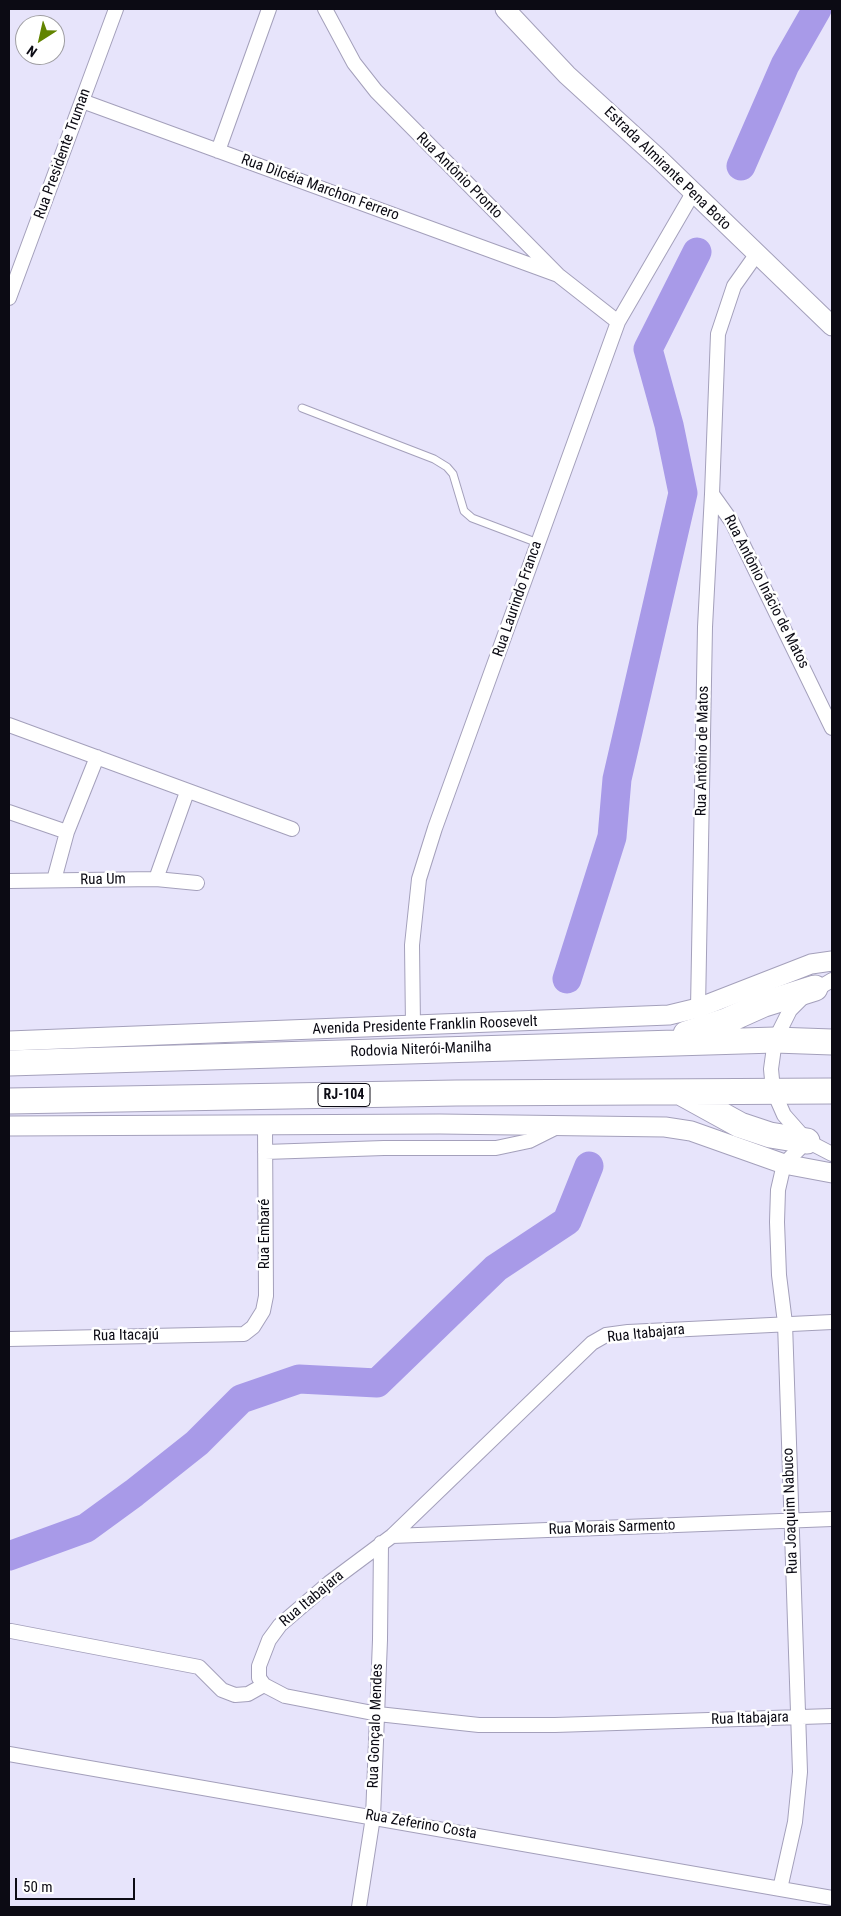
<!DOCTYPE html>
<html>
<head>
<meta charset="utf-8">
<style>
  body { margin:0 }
  #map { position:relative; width:841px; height:1916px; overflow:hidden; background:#e7e4fb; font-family:"Roboto Condensed",sans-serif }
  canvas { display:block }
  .frame { position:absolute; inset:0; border:10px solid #0c0b14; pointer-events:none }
  .north { position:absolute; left:15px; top:15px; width:50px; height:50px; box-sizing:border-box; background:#fff; border:1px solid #9e9da1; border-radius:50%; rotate:215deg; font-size:14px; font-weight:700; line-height:20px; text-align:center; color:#0c0b14 }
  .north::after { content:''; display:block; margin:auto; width:18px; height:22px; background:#628400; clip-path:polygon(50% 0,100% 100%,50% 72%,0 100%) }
  .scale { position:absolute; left:15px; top:1878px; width:120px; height:22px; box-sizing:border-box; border:2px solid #0c0b14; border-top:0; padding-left:6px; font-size:15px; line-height:18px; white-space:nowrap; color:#0c0b14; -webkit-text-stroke:4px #fff; paint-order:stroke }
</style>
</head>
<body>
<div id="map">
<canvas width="841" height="1916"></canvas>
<div class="frame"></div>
<div class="north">N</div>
<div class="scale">50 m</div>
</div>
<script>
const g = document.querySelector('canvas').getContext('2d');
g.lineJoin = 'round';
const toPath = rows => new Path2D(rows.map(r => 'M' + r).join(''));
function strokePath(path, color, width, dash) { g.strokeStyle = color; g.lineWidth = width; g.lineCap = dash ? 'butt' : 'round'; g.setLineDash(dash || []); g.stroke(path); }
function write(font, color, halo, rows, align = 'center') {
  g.font = font + ' "Roboto Condensed",sans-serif'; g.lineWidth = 5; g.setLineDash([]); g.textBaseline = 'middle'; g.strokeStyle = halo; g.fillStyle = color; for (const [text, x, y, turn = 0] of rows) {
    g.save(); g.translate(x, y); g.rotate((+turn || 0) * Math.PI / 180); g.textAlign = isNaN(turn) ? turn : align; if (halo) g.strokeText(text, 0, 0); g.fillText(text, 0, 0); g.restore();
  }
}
const river = toPath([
  [741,166,785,65,817,9],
  [567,979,612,837,617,779,683,493,669,425,648,349,697,252],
  [9,1556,86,1528,134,1493,197,1443,241,1399,299,1379,377,1383,496,1268,567,1221,589,1166]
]);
const lane = toPath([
  [302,408,434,459,447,467,453,474,464,511,472,518,538,543]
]);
const street = toPath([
  [325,9,354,63,376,91,558,275,618,322],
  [82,101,558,275],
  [218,151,269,9],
  [756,255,734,286,718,334,712,494,732,522,832,728],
  [9,298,116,9],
  [9,725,292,829],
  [9,812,67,832],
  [156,879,187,792],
  [54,880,67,832,97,757],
  [9,881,156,879,197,883],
  [832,980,802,998,790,1010,775,1040,771,1069,773,1090,784,1115,807,1141,832,1154],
  [698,1008,705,627,712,494],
  [413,1026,412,945,419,879,435,828,618,322,693,193],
  [265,1152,384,1148,496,1148,529,1141,557,1127],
  [832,1322,628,1332,606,1335,592,1343,392,1536,329,1583,280,1625,269,1640,259,1666,259,1678,264,1685,285,1696,378,1714,479,1725,555,1725,832,1716],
  [9,1339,244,1334,253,1327,263,1311,266,1296,265,1126],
  [392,1536,832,1519],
  [11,1631,199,1667,222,1690,235,1695,248,1694,264,1685],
  [9,1754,832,1898],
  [780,1889,795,1822,800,1772,785,1323,779,1275,777,1222,778,1190,784,1164,807,1141],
  [359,1907,373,1817,380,1640,381,1543]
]);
const secondary = toPath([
  [505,9,567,75,659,159,832,326],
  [9,1041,669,1015,698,1008,811,964,832,961],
  [9,1126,440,1124,665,1127,691,1131,784,1164,832,1173]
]);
const highway = toPath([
  [686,1034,726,1021,764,1004,815,988],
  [9,1063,775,1040,832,1042],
  [680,1092,740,1125,770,1135,807,1141],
  [9,1101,456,1093,832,1091]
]);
const shields = [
  [344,1095,52]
];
const shieldNames = [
  ["RJ-104",344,1095]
];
const streetNames = [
  ["Rua Presidente Truman",63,154,-70],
  ["Estrada Almirante Pena Boto",667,169,44],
  ["Rua Antônio Pronto",459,176,45],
  ["Rua Dilcéia Marchon Ferrero",320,188,20],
  ["Rua Antônio Inácio de Matos",766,592,63],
  ["Rua Laurindo Franca",518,599,-71],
  ["Rua Antônio de Matos",703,751,-89],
  ["Rua Um",103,880,-1],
  ["Avenida Presidente Franklin Roosevelt",425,1026,-2],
  ["Rodovia Niterói-Manilha",421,1050,-2],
  ["Rua Embaré",265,1234,-90],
  ["Rua Itabajara",646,1334,-6],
  ["Rua Itacajú",126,1336,-1],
  ["Rua Joaquim Nabuco",791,1511,-92],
  ["Rua Morais Sarmento",612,1528,-2],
  ["Rua Itabajara",312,1599,-40],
  ["Rua Itabajara",750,1719,-2],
  ["Rua Gonçalo Mendes",376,1726,-88],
  ["Rua Zeferino Costa",421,1825,10]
];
strokePath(river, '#a89ae8', 29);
strokePath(lane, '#a4a0bb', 9);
strokePath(street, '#a4a0bb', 16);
strokePath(secondary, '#a4a0bb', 21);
strokePath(highway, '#a4a0bb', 27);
strokePath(lane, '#fff', 7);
strokePath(street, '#fff', 14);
strokePath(secondary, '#fff', 19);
strokePath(highway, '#fff', 25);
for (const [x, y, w] of shields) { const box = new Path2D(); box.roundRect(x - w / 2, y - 11.5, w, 23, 4); g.fillStyle = '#fff'; g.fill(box); strokePath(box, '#0c0b14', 1); }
write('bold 14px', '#0c0b14', null, shieldNames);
write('15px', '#0c0b14', '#fff', streetNames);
</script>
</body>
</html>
